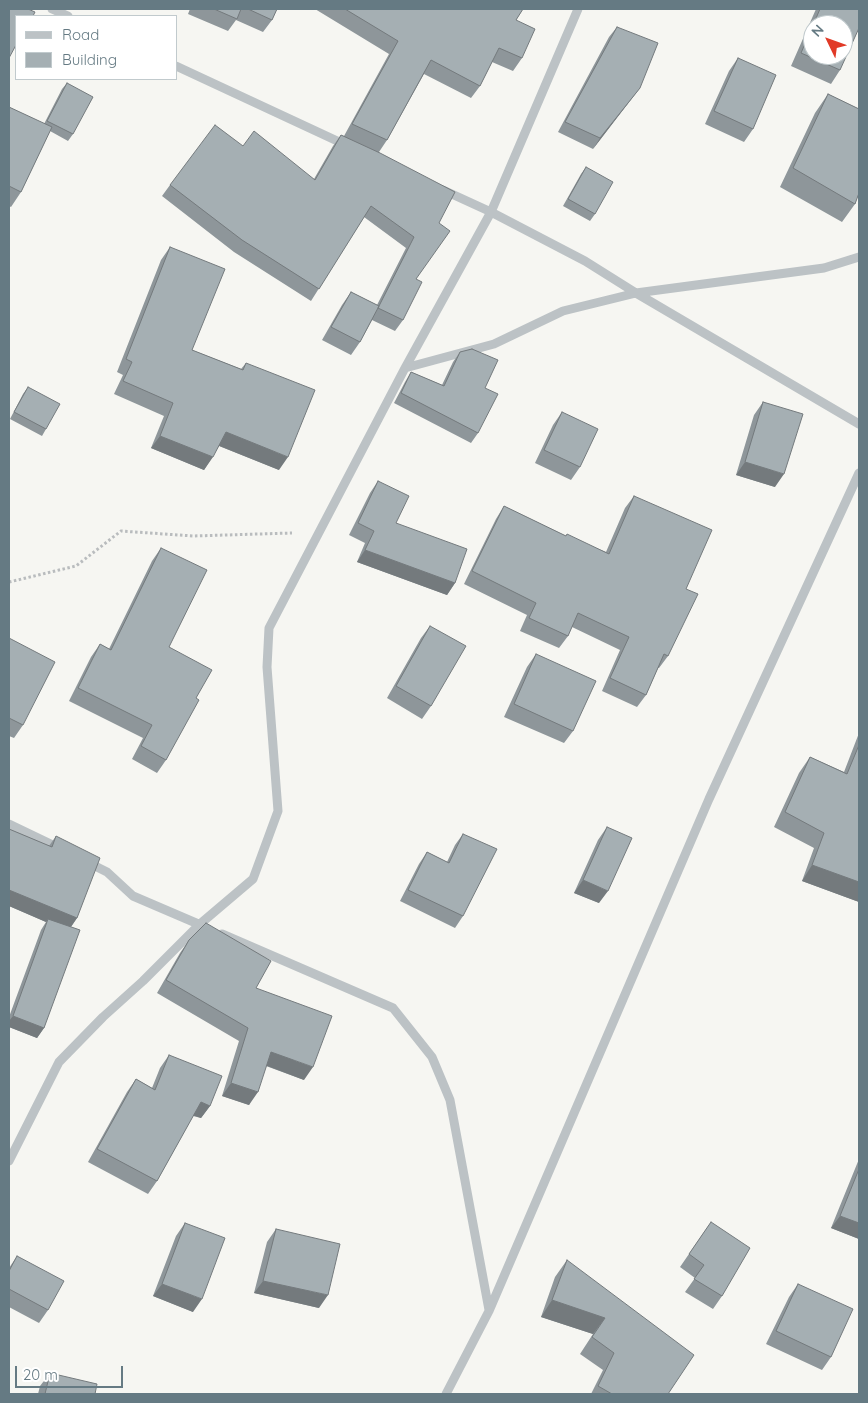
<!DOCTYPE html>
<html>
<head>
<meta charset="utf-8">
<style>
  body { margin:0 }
  #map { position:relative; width:868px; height:1403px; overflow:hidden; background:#f6f6f2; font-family:Quicksand,sans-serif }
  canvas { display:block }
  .frame { position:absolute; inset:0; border:10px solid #657a83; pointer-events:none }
  .legend { position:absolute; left:15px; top:15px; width:162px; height:65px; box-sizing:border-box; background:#fff; border:1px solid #c1cacd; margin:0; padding:6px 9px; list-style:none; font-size:15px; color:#657a83 }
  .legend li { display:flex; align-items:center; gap:10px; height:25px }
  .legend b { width:25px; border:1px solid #c1cacd }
  .north { position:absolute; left:803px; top:15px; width:50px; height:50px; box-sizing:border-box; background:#fff; border:1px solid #c1cacd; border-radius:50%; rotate:312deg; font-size:14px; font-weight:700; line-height:20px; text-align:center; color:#657a83 }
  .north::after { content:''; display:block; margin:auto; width:18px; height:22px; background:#e13a27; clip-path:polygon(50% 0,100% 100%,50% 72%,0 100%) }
  .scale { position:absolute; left:15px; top:1366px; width:108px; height:22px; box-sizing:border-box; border:2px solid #657a83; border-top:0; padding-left:6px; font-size:15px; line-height:18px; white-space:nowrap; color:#657a83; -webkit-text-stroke:4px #fff; paint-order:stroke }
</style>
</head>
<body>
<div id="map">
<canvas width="868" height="1403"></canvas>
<div class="frame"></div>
<ul class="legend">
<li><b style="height:6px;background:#bcc2c5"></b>Road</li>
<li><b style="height:14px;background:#a5afb3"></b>Building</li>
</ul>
<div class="north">N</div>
<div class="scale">20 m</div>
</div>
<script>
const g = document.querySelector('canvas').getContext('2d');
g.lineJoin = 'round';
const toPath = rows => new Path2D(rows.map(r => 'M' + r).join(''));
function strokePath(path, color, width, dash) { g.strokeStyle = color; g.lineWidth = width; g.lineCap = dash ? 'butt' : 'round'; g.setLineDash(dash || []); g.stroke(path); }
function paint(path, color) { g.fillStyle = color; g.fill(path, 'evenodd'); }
const path = toPath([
  [9,582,76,566,121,531,193,536,292,533]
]);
const minor = toPath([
  [52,9,68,16],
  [176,66,348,146],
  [443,190,491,212,585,261,636,293,859,424],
  [405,368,494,344,563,311,636,293,824,268,859,257],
  [9,824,59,848],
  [87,862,107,872,133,896,203,926],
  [222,934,393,1008,432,1057,450,1100,489,1310],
  [9,1161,59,1062,103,1017,143,981,200,924,253,879,278,811,267,667,269,628,405,368,491,212,578,9],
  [446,1394,489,1311,709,799,859,473]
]);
const wall = toPath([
  [190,9,277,9,272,20,263,32,236,20,228,31,188,14],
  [315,9,523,9,516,20,522,58,513,71,492,62,480,86,471,98,424,74,387,140,379,152,439,223,416,279,403,320,395,331,372,320,360,342,351,355,322,340,342,305,351,292,377,305,406,248,364,217,311,301,234,252,162,196,170,185,243,146,314,179,333,146,341,135,344,136,389,54],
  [816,9,859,9,840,70,831,84,791,66],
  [617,27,640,88,593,149,558,132,609,37],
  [738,58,753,129,744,142,705,124,729,71],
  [67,83,73,134,68,141,50,131,21,192,11,207,9,206,9,107,44,124,62,89],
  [828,94,859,109,859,198,857,197,855,204,842,222,780,187,815,113],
  [586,167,595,214,590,221,563,206,581,174],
  [170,247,192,350,241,369,246,363,279,470,219,446,204,470,151,448,164,416,114,394,123,375,117,372,161,260],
  [460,352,485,388,478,433,471,443,394,403,405,382,411,372,442,385,453,362],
  [28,387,46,429,42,436,10,419,23,394],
  [763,402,775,487,736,475,754,415],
  [562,412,580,467,571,480,535,463,553,425],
  [378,481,396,523,455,583,447,595,357,562,365,543,349,535,370,493],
  [634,496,686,589,668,656,659,668,658,668,646,695,637,707,602,691,620,650,572,627,568,636,559,648,520,631,527,615,464,584,496,519,504,506,566,536,606,552,625,508],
  [161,548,169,647,196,698,166,760,157,773,132,759,143,738,69,701,91,657,100,644,109,649,152,561],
  [430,626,431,706,422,719,387,698,421,638],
  [9,638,23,725,14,738,9,736],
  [536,654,573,731,564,743,504,717,527,667],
  [859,733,859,902,802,881,814,848,774,827,799,773,810,757,844,772],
  [607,827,599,903,574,893,598,840],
  [9,829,49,846,56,836,77,918,71,927,44,1028,37,1038,9,1027,9,1017,41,930,46,922,9,906],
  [463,834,463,916,455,928,400,901,419,864,427,852,447,862,455,845],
  [189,940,256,988,304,1080,266,1066,249,1105,222,1096,239,1041,157,993,180,953],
  [169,1055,210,1106,201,1118,193,1116,157,1181,148,1194,88,1162,127,1092,136,1079,152,1088,160,1068],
  [859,1159,859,1239,831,1228],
  [711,1222,722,1296,713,1309,685,1292,695,1278,680,1267],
  [185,1223,193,1312,153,1296,176,1236],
  [276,1229,319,1308,254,1293,267,1242],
  [17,1256,48,1310,39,1323,9,1307,9,1268],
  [567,1260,668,1394,591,1394,603,1370,580,1354,593,1334,541,1317,555,1277],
  [798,1284,831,1357,822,1370,766,1344,789,1297],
  [50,1373,95,1394,38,1394,40,1386]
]);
const shadedWall = toPath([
  [640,88,632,98,593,149,600,138],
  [226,432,288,457,279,470,217,445],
  [160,436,213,457,204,470,151,448],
  [745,462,784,474,775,487,736,475],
  [365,550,455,583,447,595,357,562],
  [812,865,859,882,859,902,802,881],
  [583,880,608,891,599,903,574,893],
  [9,890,77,918,68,931,48,919,46,922,9,906],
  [13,1016,44,1028,37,1038,9,1027,9,1021],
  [271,1052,313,1067,304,1080,262,1064],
  [231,1083,258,1092,249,1105,222,1096],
  [201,1102,210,1106,201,1118,192,1115],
  [840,1216,859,1223,859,1239,831,1228],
  [263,1281,328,1295,319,1308,254,1293],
  [162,1284,202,1299,193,1312,153,1296],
  [552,1300,605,1318,593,1334,541,1317]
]);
const building = toPath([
  [9,9,28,9,35,12,33,16,16,16,16,45,9,58,9,9],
  [214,9,241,9,237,19,214,9],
  [248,9,277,9,272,20,248,9],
  [345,9,523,9,516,20,535,29,522,58,499,48,480,86,431,60,387,140,352,124,398,41,345,9],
  [820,9,859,9,859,28,840,70,801,53,820,9],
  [813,25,843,25,843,55,813,55,813,25],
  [617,27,658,43,640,88,600,138,565,122,617,27],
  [738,58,776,75,753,129,714,111,738,58],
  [67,83,93,97,73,134,47,121,67,83],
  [828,94,859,109,859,193,855,204,793,168,828,94],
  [9,107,52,127,21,192,9,186,9,107],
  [215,125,243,146,254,131,315,180,341,135,380,153,455,192,439,223,450,231,416,279,422,282,403,320,378,308,414,237,371,206,319,289,242,240,170,185,215,125],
  [586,167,613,182,595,214,568,199,586,167],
  [170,247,225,269,192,350,243,370,246,363,315,390,288,457,226,432,213,457,160,436,173,403,123,381,132,362,126,359,170,247],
  [351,292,379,306,360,342,331,327,351,292],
  [472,349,498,360,485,388,498,394,478,433,401,393,411,372,444,386,460,352,472,349],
  [28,387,60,404,46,429,14,412,28,387],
  [763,402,803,414,784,474,745,462,763,402],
  [562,412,598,429,580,467,544,450,562,412],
  [378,481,409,496,396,523,467,549,455,583,365,550,374,531,358,523,378,481],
  [634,496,712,530,686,589,698,594,668,656,664,654,646,695,610,678,629,637,578,613,568,636,529,618,536,603,472,571,504,506,566,536,567,534,609,554,634,496],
  [161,548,207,570,169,647,212,670,196,698,199,700,166,760,141,746,152,725,78,688,100,644,111,650,161,548],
  [430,626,466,646,431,706,396,686,430,626],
  [9,638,55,662,23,725,9,718,9,638],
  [536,654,596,681,573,731,514,704,536,654],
  [859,745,859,882,812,865,824,833,785,812,810,757,847,774,859,745],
  [607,827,632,838,608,891,583,880,607,827],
  [9,829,52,847,56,836,100,858,77,918,9,890,9,829],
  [463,834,497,849,463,916,408,890,427,852,449,863,463,834],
  [48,919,80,930,44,1028,13,1016,48,919],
  [206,923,271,961,256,988,332,1016,313,1067,271,1052,258,1092,231,1083,248,1028,166,980,189,940,206,923],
  [169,1055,222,1076,210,1106,201,1102,157,1181,97,1149,136,1079,155,1090,169,1055],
  [859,1169,859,1223,840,1216,859,1169],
  [711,1222,750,1248,722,1296,694,1279,704,1265,689,1254,711,1222],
  [185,1223,225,1238,202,1299,162,1284,185,1223],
  [276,1229,340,1244,328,1295,263,1281,276,1229],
  [17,1256,64,1281,48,1310,9,1289,9,1271,17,1256],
  [567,1260,694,1355,668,1394,612,1394,598,1386,614,1353,592,1337,605,1318,552,1300,567,1260],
  [798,1284,853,1309,831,1357,776,1331,798,1284],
  [50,1373,97,1384,95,1394,45,1394,50,1373]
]);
strokePath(path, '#b9bcbe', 3, [2.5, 2.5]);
strokePath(minor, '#bcc2c5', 9);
paint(wall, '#8e969a');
paint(shadedWall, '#747a7d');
paint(building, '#a5afb3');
strokePath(building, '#747a7d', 1);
</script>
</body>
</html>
